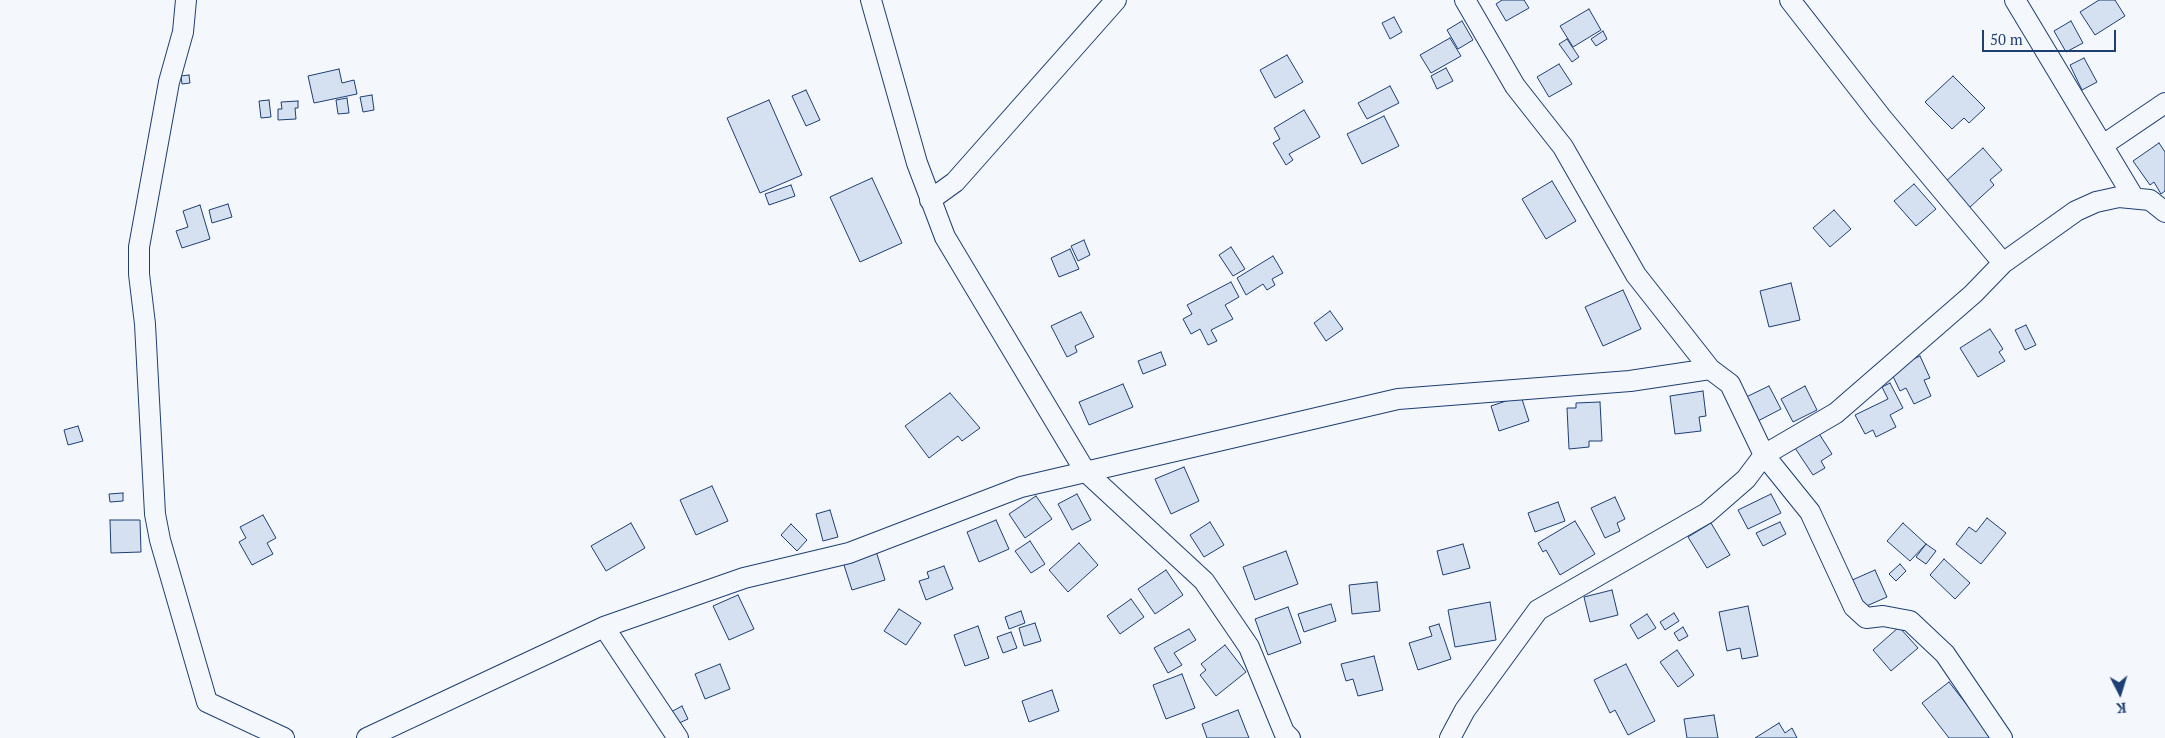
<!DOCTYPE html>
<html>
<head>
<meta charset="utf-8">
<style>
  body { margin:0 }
  #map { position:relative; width:2165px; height:738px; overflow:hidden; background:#f4f7fb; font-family:"PT Serif",serif }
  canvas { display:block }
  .north { position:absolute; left:2095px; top:668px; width:50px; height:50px; -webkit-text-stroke:4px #f4f7fb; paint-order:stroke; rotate:175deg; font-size:14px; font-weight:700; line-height:20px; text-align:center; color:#1d3f73 }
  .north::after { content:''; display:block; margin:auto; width:18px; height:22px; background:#1d3f73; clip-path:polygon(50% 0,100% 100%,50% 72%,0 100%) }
  .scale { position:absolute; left:1982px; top:30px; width:134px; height:22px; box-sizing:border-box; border:2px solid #1d3f73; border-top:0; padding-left:6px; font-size:15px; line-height:18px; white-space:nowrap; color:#1d3f73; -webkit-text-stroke:4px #f4f7fb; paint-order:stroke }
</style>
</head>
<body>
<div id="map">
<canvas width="2165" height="738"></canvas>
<div class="north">K</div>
<div class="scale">50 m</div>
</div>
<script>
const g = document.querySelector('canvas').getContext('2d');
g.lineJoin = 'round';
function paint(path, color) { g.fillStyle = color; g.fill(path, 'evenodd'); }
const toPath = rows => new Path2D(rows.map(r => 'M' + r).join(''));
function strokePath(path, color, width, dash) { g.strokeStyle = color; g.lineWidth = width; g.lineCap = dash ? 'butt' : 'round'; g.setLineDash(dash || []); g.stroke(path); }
const building = toPath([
  [1502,0,1524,0,1529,8,1506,21,1496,4,1502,0],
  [2099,0,2115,0,2125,16,2095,35,2080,12,2099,0],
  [1589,9,1601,30,1573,47,1560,26,1589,9],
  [1394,17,1402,32,1390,39,1382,23,1394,17],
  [1462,21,1473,40,1458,49,1447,30,1462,21],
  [2071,21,2083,43,2066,52,2054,31,2071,21],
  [1603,31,1607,39,1596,46,1591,39,1603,31],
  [1450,38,1461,56,1431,73,1420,55,1450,38],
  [1567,39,1579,57,1572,62,1559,44,1567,39],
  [1287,55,1303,82,1275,98,1260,70,1287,55],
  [2084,58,2097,82,2082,90,2070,65,2084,58],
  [1559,64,1572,84,1549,97,1537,77,1559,64],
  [1446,68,1453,81,1437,89,1431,76,1446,68],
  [339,69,342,83,354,80,357,94,314,103,308,76,339,69],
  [189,75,190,83,182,84,181,76,189,75],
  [1953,76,1985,108,1969,123,1964,118,1952,129,1925,102,1953,76],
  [1390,86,1399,103,1367,119,1358,103,1390,86],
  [806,90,820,120,806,126,792,96,806,90],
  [372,95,374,110,363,112,360,97,372,95],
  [347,98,349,113,338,114,336,100,347,98],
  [269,100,271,117,261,118,259,101,269,100],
  [769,100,802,175,760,193,727,118,769,100],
  [298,101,298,108,295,108,296,119,278,120,278,109,282,109,281,102,298,101],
  [1304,110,1320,137,1289,154,1293,160,1286,165,1273,143,1280,139,1274,128,1304,110],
  [1384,116,1399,146,1362,164,1347,134,1384,116],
  [2159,143,2165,152,2165,191,2161,194,2154,182,2150,185,2133,161,2159,143],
  [1983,148,2002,170,1990,180,1994,185,1969,208,1945,182,1983,148],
  [872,178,902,243,860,262,830,197,872,178],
  [1552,181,1576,221,1546,239,1522,199,1552,181],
  [1914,184,1936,209,1916,226,1894,201,1914,184],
  [791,185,795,196,769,205,765,194,791,185],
  [228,204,232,217,212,223,209,210,228,204],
  [200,205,210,239,182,248,176,231,188,227,183,211,200,205],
  [1834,210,1851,229,1830,247,1813,228,1834,210],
  [1084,240,1090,255,1078,261,1071,246,1084,240],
  [1231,247,1245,269,1233,276,1219,255,1231,247],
  [1070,249,1079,269,1059,277,1051,258,1070,249],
  [1273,256,1283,273,1272,279,1275,285,1267,290,1263,284,1246,295,1237,278,1273,256],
  [1231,282,1239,297,1225,305,1233,319,1211,330,1217,341,1208,345,1200,329,1191,334,1183,319,1192,314,1187,305,1231,282],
  [1791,283,1800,320,1769,327,1760,291,1791,283],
  [1623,290,1641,329,1603,346,1585,307,1623,290],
  [1330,311,1343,329,1326,341,1314,323,1330,311],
  [1081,312,1094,337,1075,346,1077,352,1067,357,1051,326,1081,312],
  [2026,325,2036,345,2025,350,2015,330,2026,325],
  [1990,329,2003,349,1999,352,2005,361,1978,377,1960,348,1990,329],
  [1161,352,1166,365,1143,374,1138,361,1161,352],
  [1920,356,1930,378,1924,380,1931,396,1914,404,1906,388,1900,391,1890,370,1920,356],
  [1890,383,1903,408,1890,415,1896,427,1876,437,1873,430,1865,434,1855,415,1888,399,1882,387,1890,383],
  [1123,384,1133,407,1089,425,1079,402,1123,384],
  [1769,386,1781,409,1756,422,1744,398,1769,386],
  [1805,386,1817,410,1793,422,1781,399,1805,386],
  [1703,391,1706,416,1699,417,1701,431,1675,434,1670,396,1703,391],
  [950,393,980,428,962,441,958,436,929,458,905,426,950,393],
  [1521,396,1529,421,1499,431,1491,406,1521,396],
  [1600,402,1602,441,1589,441,1589,447,1569,449,1567,408,1576,408,1576,403,1600,402],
  [78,426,83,441,68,445,64,430,78,426],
  [1818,432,1832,454,1821,461,1825,468,1813,475,1795,448,1818,432],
  [1184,467,1199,501,1171,514,1155,479,1184,467],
  [712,486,728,521,696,535,680,500,712,486],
  [123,493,123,501,110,502,109,494,123,493],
  [1077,494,1091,520,1072,530,1058,504,1077,494],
  [1771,494,1781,513,1748,529,1738,510,1771,494],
  [1036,496,1052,519,1025,538,1009,514,1036,496],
  [1615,497,1625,519,1617,523,1620,531,1605,538,1591,508,1615,497],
  [1558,502,1565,521,1535,532,1528,513,1558,502],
  [830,510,838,537,823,541,816,514,830,510],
  [263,515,276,538,267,543,273,554,252,565,239,542,246,538,240,527,263,515],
  [1987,518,2006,533,1981,564,1956,544,1969,527,1976,532,1987,518],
  [110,520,140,520,141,552,111,553,110,520],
  [996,520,1009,549,979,562,967,532,996,520],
  [1575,521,1595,554,1560,575,1546,550,1543,552,1538,543,1575,521],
  [1210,522,1224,545,1204,557,1190,535,1210,522],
  [1780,522,1786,534,1763,546,1756,533,1780,522],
  [631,523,645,548,606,571,591,546,631,523],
  [1711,523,1730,555,1707,568,1688,537,1711,523],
  [1903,523,1926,544,1910,561,1887,541,1903,523],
  [791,524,807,540,797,551,781,535,791,524],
  [1030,541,1045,564,1031,573,1015,551,1030,541],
  [1079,543,1098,565,1068,592,1049,570,1079,543],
  [1463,544,1470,568,1443,575,1437,551,1463,544],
  [1926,544,1936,551,1926,564,1916,557,1926,544],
  [876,551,885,580,852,590,843,562,876,551],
  [1286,551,1298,584,1255,600,1243,567,1286,551],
  [1944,559,1970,583,1955,599,1930,575,1944,559],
  [1900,564,1906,571,1896,581,1889,574,1900,564],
  [944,566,953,589,926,600,919,581,929,578,927,572,944,566],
  [1166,570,1183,595,1155,614,1138,589,1166,570],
  [1875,570,1887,597,1862,608,1850,581,1875,570],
  [1377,582,1380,611,1352,614,1349,585,1377,582],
  [1612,590,1618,615,1590,622,1584,597,1612,590],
  [738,595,754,629,729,640,713,606,738,595],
  [1131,599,1144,617,1120,634,1107,616,1131,599],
  [1490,602,1496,640,1455,647,1448,610,1490,602],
  [1331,604,1336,621,1304,632,1298,614,1331,604],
  [1748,606,1758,656,1742,659,1740,648,1727,651,1719,612,1748,606],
  [1288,607,1301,643,1268,655,1255,619,1288,607],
  [899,609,921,623,906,645,884,631,899,609],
  [1021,611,1025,623,1009,629,1005,617,1021,611],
  [1674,613,1679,621,1665,630,1660,622,1674,613],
  [1647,614,1656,628,1638,639,1630,625,1647,614],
  [1035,623,1041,641,1024,646,1019,628,1035,623],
  [1439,624,1451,659,1418,670,1409,643,1432,636,1429,627,1439,624],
  [978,626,989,658,965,666,954,635,978,626],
  [1683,627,1688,636,1679,641,1674,633,1683,627],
  [1899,627,1918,648,1891,671,1873,650,1899,627],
  [1189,629,1196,640,1174,653,1182,665,1168,673,1154,648,1189,629],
  [1011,632,1017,648,1003,653,997,637,1011,632],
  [1225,645,1246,672,1216,696,1200,675,1206,670,1201,664,1225,645],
  [1677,650,1694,675,1678,687,1660,662,1677,650],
  [1374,656,1383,690,1358,696,1353,679,1346,681,1341,664,1374,656],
  [720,664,730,689,705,699,695,674,720,664],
  [1626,664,1655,721,1628,735,1615,710,1610,713,1594,680,1626,664],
  [1182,674,1195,708,1166,719,1153,685,1182,674],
  [1949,682,1993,738,1949,738,1922,703,1949,682],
  [1052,690,1059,711,1029,722,1022,701,1052,690],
  [682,706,688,719,677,724,671,712,682,706],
  [1238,710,1249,738,1207,738,1202,724,1238,710],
  [1714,715,1718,738,1687,738,1684,719,1714,715],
  [1779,723,1785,733,1792,728,1797,738,1755,738,1779,723]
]);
const minor = toPath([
  [186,0,183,32,169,82,139,247,139,274,145,324,155,514,160,540,207,702,284,738],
  [871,0,917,163,945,237,1085,471,1204,581,1249,647,1284,732,1290,738],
  [1465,0,1515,86,1563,147,1636,275,1710,369],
  [1790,0,1881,117,2003,263],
  [2015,0,2134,198],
  [2103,145,2165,103],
  [930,200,955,182,1116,0],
  [604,627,678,738],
  [367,738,604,627,744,578,849,553,1021,487,1398,399,1630,381,1710,369,1730,384,1764,455,1810,512,1854,607,1866,618,1883,616,1910,621,1945,654,2002,738],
  [1450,738,1465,710,1538,610,1707,513,1746,479,1764,455,1836,413,1973,294,2003,263,2076,211,2096,202,2119,197,2150,200,2165,212]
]);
paint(building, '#d5e0f0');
strokePath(building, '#1d3f73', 1);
strokePath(minor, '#1d3f73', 22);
strokePath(minor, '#f4f7fb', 20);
</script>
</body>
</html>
